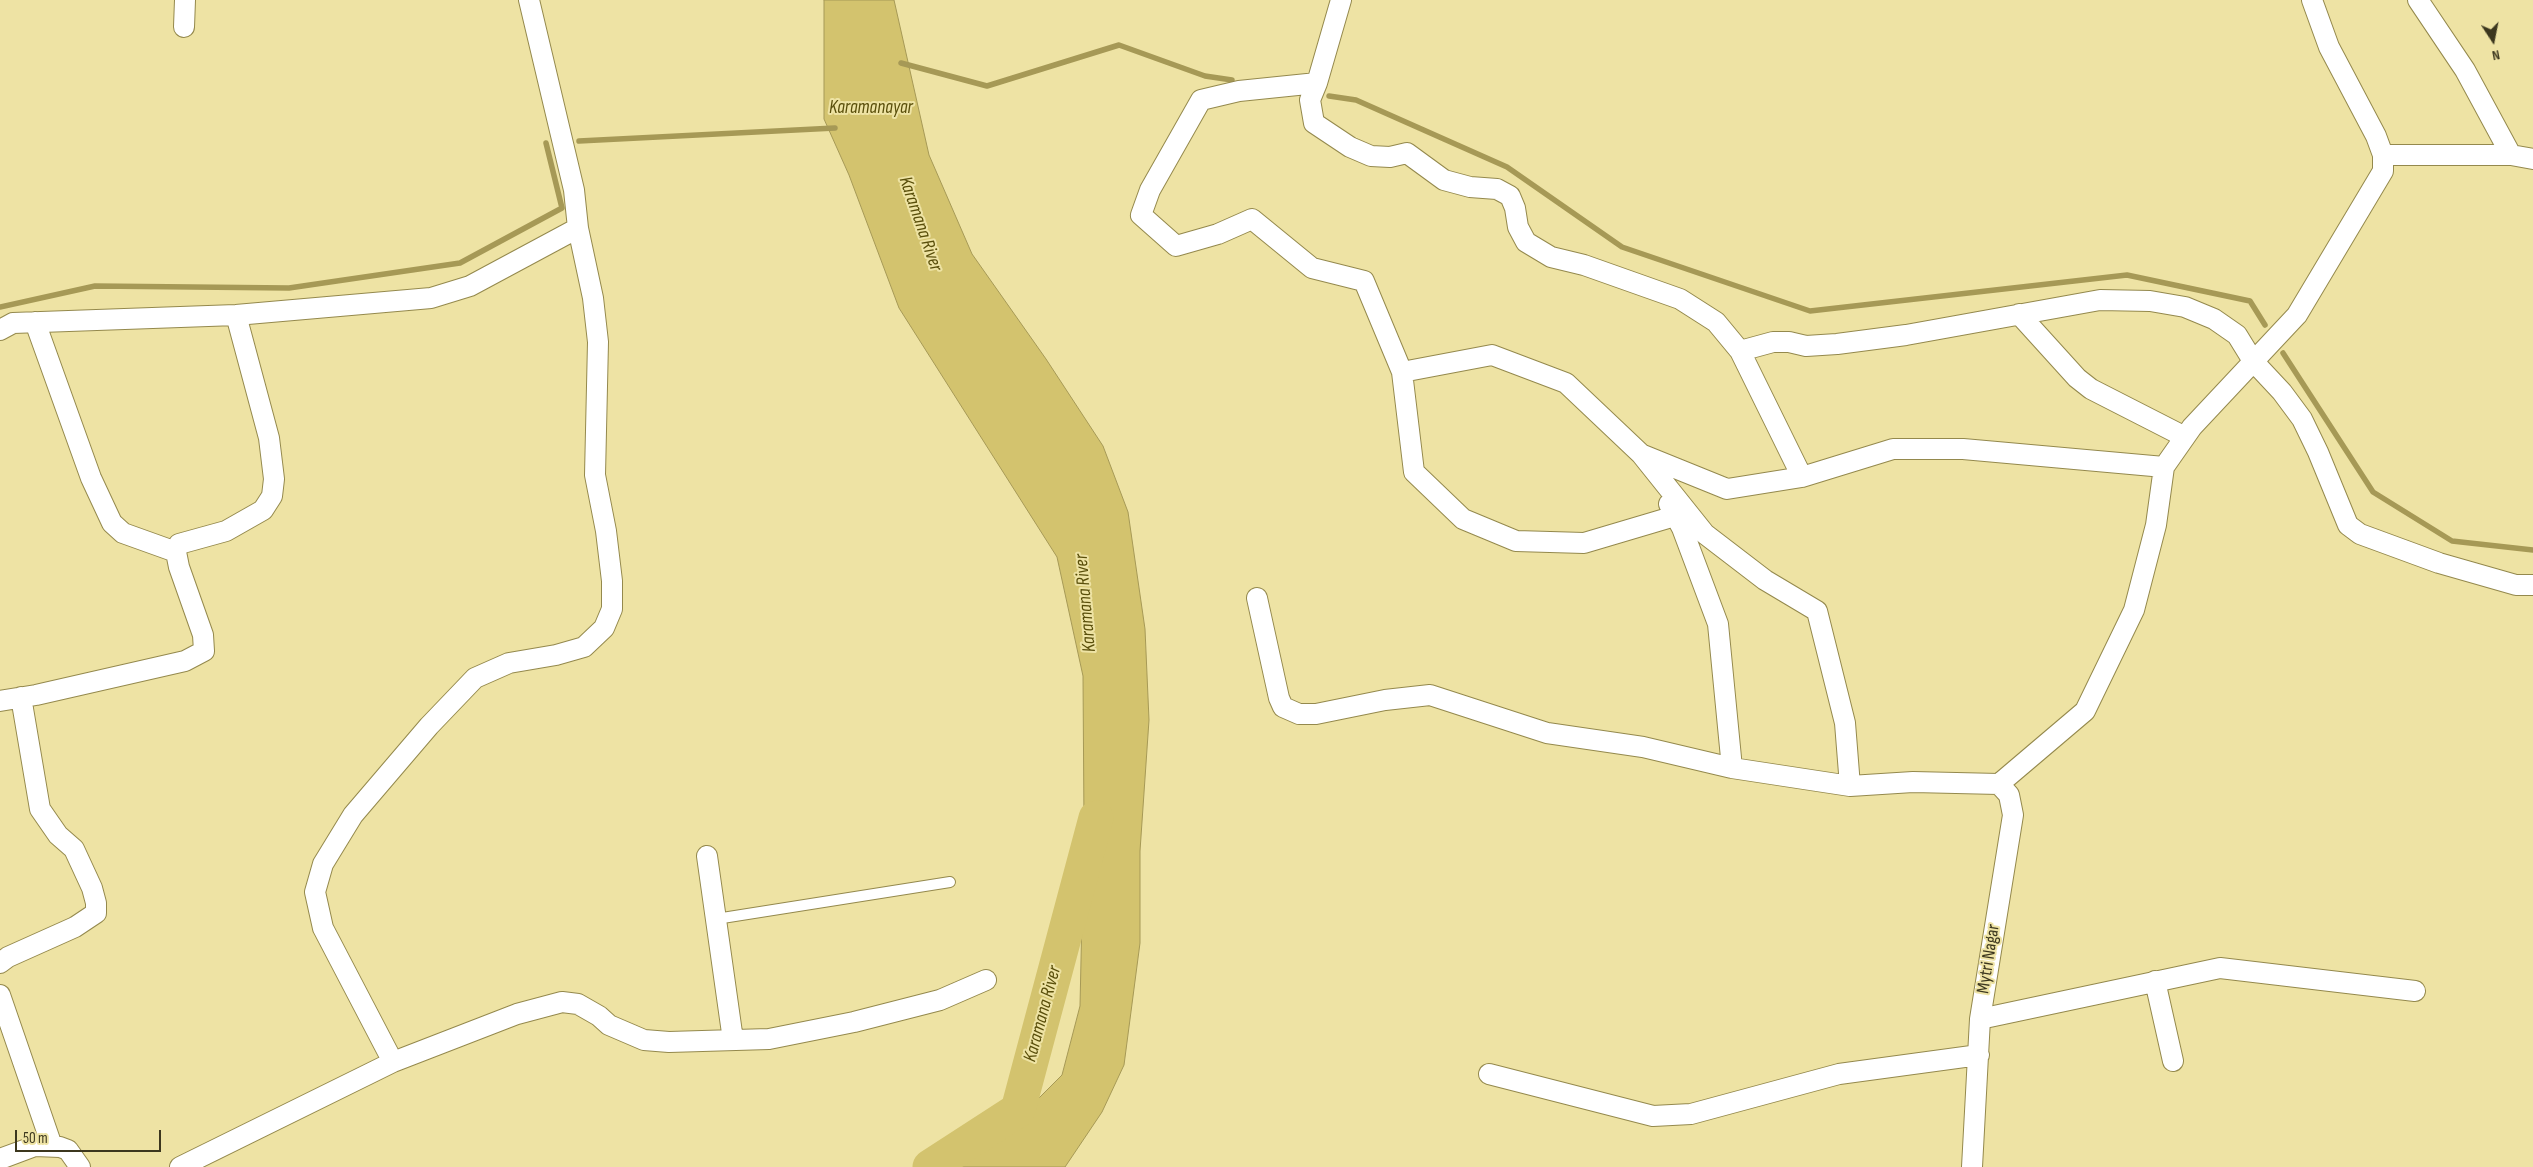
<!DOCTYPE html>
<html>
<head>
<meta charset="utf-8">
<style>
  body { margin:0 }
  #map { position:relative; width:2533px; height:1167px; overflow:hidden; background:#eee3a4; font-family:"Sofia Sans Condensed",sans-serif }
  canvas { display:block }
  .north { position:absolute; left:2468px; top:15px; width:50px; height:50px; -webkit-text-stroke:4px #eee3a4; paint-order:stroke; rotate:169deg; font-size:14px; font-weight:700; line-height:20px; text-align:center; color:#3c371e }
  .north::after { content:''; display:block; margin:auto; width:18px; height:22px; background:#3c371e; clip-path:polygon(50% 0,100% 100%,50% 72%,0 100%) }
  .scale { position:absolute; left:15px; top:1130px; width:146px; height:22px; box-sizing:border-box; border:2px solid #3c371e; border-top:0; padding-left:6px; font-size:15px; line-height:18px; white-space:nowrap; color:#3c371e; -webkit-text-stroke:4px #eee3a4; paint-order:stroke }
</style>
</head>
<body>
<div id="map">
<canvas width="2533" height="1167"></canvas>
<div class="north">N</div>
<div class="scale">50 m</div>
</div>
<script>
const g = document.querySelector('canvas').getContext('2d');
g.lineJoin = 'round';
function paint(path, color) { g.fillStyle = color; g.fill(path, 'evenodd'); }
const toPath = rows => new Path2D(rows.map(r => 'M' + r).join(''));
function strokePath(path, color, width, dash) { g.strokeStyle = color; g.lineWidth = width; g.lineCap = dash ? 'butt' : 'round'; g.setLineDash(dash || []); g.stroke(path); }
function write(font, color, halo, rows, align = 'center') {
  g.font = font + ' "Sofia Sans Condensed",sans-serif'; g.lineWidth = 4; g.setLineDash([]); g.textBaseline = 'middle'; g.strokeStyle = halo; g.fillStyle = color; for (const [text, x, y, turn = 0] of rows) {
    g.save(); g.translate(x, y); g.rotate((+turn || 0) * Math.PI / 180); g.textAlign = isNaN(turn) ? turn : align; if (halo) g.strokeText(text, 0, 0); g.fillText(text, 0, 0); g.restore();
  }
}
const water = toPath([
  [824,0,894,0,929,155,972,254,1046,359,1103,446,1128,512,1145,629,1149,720,1140,851,1140,943,1124,1065,1102,1112,1065,1167,933,1167,999,1138,1062,1075,1080,1006,1084,824,1083,676,1057,557,899,308,849,175,824,119,824,0]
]);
const stream = toPath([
  [901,63,987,86,1119,45,1205,76,1232,80],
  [1329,96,1356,100,1507,167,1622,247,1810,311,2127,275,2250,301,2265,325],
  [579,141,835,128],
  [0,307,95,286,289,288,460,263,562,208,546,143],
  [2283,353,2373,492,2452,541,2533,550]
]);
const river = toPath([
  [930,1167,1018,1110,1096,818]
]);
const service = toPath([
  [716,919,950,882]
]);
const minor = toPath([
  [1341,0,1317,83,1239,91,1201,100,1150,190,1141,215,1176,246,1218,234,1252,219,1312,268,1364,281,1402,372,1492,355,1566,383,1641,454,1705,534,1765,580,1817,611,1845,723,1850,786],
  [2418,0,2465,70,2511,155,2533,159],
  [184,27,185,0],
  [1317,83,1310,100,1314,123,1350,147,1371,156,1390,157,1407,153,1444,180,1470,187,1497,189,1510,196,1515,208,1518,227,1526,242,1551,257,1584,265,1680,299,1716,322,1740,351,1802,477],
  [2383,155,2511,155],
  [2019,314,2077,378,2091,389,2185,437],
  [35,322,91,478,112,523,123,533,176,552],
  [0,330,13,323,236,315,431,298,470,286,578,228],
  [1740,351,1773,342,1789,342,1806,346,1837,344,1906,335,2100,300,2150,301,2185,307,2214,319,2237,335,2253,361,2282,392,2302,419,2318,452,2348,525,2360,534,2439,563,2516,585,2533,585],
  [1402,372,1414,472,1463,519,1516,541,1584,543,1675,516],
  [1643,455,1727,489,1802,477,1893,449,1963,449,2164,467],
  [1669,504,1682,528,1718,624,1732,768],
  [1257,598,1279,698,1283,707,1299,714,1316,714,1385,700,1430,695,1547,733,1643,747,1732,768,1850,786,1913,782,1999,784,2085,711,2134,610,2156,525,2164,467,2192,427,2297,315,2383,171,2383,155,2376,136,2329,47,2312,0],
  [0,701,36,695,185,661,204,651,203,635,179,567,176,552,179,544,226,531,263,510,272,496,274,479,269,438,236,315],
  [707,856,733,1040],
  [0,963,8,957,75,927,96,913,96,903,92,888,74,849,58,835,40,809,21,697],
  [2155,981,2173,1061],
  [0,995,52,1146],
  [1980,1019,2220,968,2415,991],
  [393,1062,323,928,315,892,323,864,353,815,429,726,475,678,509,663,556,655,584,647,604,628,612,609,612,581,606,531,595,475,598,342,593,298,578,228,574,190,529,0],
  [1489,1074,1653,1116,1691,1114,1839,1074,1979,1055],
  [0,1159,35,1146,60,1147,68,1150,80,1167],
  [180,1167,393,1062,517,1014,562,1002,578,1004,599,1016,609,1025,644,1040,669,1042,769,1039,854,1022,940,1000,986,980],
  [1972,1167,1980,1019,2013,815,2009,795,1999,784]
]);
const streetNames = [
  ["Mytri Nagar",1989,959,-81]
];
const waterNames = [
  ["Karamanayar",871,108],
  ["Karamana River",920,224,71],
  ["Karamana River",1086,603,-95],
  ["Karamana River",1043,1014,-75]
];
paint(water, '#d3c36e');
strokePath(water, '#a69956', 1);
strokePath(stream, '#a69956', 5.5);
strokePath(river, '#d3c36e', 35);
strokePath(service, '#94894d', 12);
strokePath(minor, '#94894d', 22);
strokePath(service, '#fff', 10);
strokePath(minor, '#fff', 20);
write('18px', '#3c371e', '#eee3a4', streetNames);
write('italic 19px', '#594e0a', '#eee3a4', waterNames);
</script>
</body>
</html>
